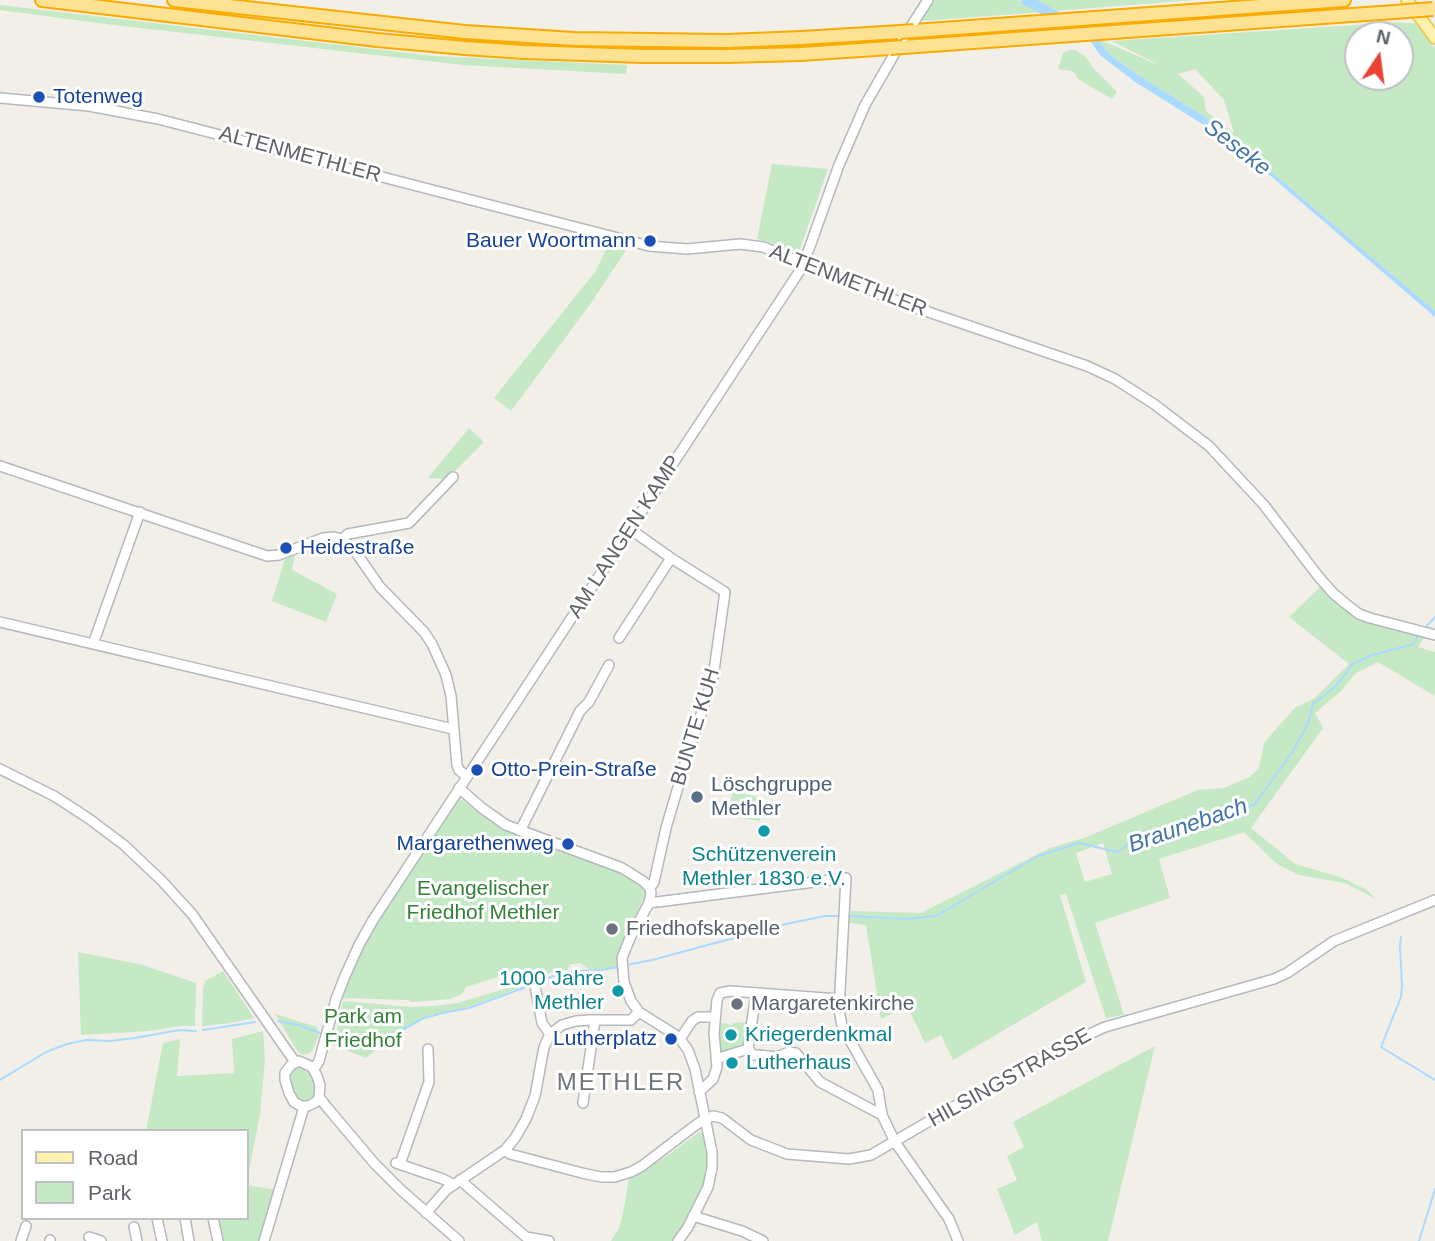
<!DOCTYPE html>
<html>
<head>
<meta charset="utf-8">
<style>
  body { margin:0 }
  #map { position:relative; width:1435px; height:1241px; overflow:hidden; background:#f1efe8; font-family:Helvetica,sans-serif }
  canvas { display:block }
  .legend { position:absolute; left:21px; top:1129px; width:228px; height:91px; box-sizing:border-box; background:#fff; border:2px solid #bfc1c3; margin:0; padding:9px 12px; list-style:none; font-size:21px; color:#5f6368 }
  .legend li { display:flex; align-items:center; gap:14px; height:35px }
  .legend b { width:35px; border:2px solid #bfc1c3 }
  .north { position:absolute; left:1344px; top:21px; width:70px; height:70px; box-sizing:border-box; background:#fff; border:2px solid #bfc1c3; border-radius:50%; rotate:13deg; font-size:19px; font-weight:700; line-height:28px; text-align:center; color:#5f6368 }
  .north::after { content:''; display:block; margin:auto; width:24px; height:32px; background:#ea4335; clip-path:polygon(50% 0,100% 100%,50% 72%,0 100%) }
</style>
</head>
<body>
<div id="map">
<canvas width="1435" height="1241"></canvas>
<ul class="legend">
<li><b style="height:9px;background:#fff2af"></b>Road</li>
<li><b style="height:19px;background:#c5e8c5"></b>Park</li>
</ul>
<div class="north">N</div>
</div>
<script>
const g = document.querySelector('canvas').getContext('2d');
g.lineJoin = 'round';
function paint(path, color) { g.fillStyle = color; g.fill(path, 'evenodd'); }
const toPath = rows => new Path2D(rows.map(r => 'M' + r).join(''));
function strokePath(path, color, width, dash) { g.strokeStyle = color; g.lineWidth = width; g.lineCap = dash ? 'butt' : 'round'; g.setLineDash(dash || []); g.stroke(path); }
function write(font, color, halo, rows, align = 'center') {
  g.font = font + ' Helvetica,sans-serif'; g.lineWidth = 6; g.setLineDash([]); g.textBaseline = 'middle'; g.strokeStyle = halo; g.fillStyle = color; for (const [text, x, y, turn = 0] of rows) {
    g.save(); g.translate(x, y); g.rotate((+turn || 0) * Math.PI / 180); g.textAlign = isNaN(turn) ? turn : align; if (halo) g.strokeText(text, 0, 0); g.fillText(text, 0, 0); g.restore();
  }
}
const green = toPath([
  [921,0,1018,0,1044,12,921,21,909,18],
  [1035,0,1194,0,1054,11],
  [0,5,433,56,627,65,626,74,463,65,106,24,0,10],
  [1401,22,1402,23,1415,23,1435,48,1435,311,1235,141,1205,117,1138,75,1109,54,1099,41,1103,41,1163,67,1112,41],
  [1358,35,1400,35,1400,77,1358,77],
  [1195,69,1224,100,1234,133,1206,111,1204,97,1178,74],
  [1070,50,1075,50,1085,56,1094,69,1117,92,1112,99,1078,79,1075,73,1071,71,1058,69,1063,53],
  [772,164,828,169,799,252,757,239],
  [610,242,628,247,591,303,511,411,494,398,595,272],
  [469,428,484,442,447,479,428,478],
  [295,554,292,570,337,594,326,622,272,601,286,556],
  [1320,587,1360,621,1425,636,1418,647,1435,652,1435,696,1378,662,1356,673,1341,691,1315,713,1323,728,1251,828,1295,864,1340,877,1367,890,1376,899,1345,883,1299,875,1277,864,1244,832,1159,859,1170,898,1095,923,1124,1015,1106,1018,1066,894,1060,895,1086,982,953,1060,941,1035,925,1043,907,1006,881,1019,866,925,849,923,851,911,921,913,1050,848,1084,838,1198,790,1224,788,1250,777,1259,768,1264,743,1283,721,1296,707,1315,698,1349,664,1289,617],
  [1103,843,1112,874,1085,882,1076,853],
  [733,791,757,797,763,802,765,809,759,821,741,818,740,812,737,811,732,812,730,816,727,816],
  [458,797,485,817,521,833,612,868,643,884,646,893,620,952,618,969,588,969,581,963,571,964,567,970,530,976,511,981,508,974,466,987,462,994,450,999,412,1002,408,1000,341,998,347,981,363,946,402,882],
  [78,952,139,964,196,983,195,1026,181,1026,148,1031,81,1035],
  [223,971,254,1018,231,1023,202,1026,203,990,205,981],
  [528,982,528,985,468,1007,421,1020,385,1042,366,1058,333,1045,343,1001,411,1007,433,1006,458,1003],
  [275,1014,317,1027,319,1035,312,1051,308,1054,303,1055,298,1052],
  [717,1022,732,1025,733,1023,751,1022,746,1045,720,1055],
  [263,1031,265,1060,260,1114,247,1181,247,1131,146,1131,163,1043,180,1039,177,1076,234,1073,232,1039],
  [1155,1046,1108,1241,1042,1241,1037,1222,1015,1235,997,1189,1017,1180,1007,1156,1024,1147,1013,1122],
  [296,1065,299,1065,310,1071,316,1088,314,1099,306,1104,295,1099,288,1077,288,1074],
  [699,1132,704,1134,709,1153,706,1185,698,1201,673,1241,611,1241,619,1228,623,1213,629,1179,666,1157],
  [247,1185,276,1190,260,1241,222,1241,217,1218,247,1218]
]);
const water = toPath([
  [1099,41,1109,54,1138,75,1205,117,1235,141,1435,311,1435,317,1244,153,1212,130,1135,82,1100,55,1091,42]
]);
const stream = toPath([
  [1425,628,1435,617],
  [850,916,905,919,936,916,1038,856,1079,843,1117,852,1136,840,1157,840,1176,825,1254,805,1291,754,1303,733,1309,720,1313,704,1336,686,1353,664,1372,655,1414,644,1418,634],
  [1401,937,1400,946,1402,986,1401,997,1381,1047,1435,1080],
  [627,965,652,960,786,924,825,916,839,916],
  [538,983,553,976,576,971,602,970,618,967],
  [278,1021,299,1025,320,1033],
  [203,1030,255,1022],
  [332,1037,357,1048,367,1049,424,1018,443,1013,469,1008,529,986],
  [0,1080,46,1052,67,1044,86,1040,109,1041,135,1038,179,1030,196,1031],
  [1419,1241,1435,1189]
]);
const river = toPath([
  [1026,0,1052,14,1086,36]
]);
const minor = toPath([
  [0,98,89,106,158,119,649,246,687,249,740,244,763,247,902,303,1087,366,1115,379,1154,404,1209,446,1264,505,1318,576,1333,593,1346,604,1359,614,1370,618,1435,635],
  [0,466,267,556,279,555,323,538,334,537,342,539,357,554,380,587,424,632,432,644,446,675,451,696,457,765,459,770,466,776],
  [630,529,671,558,725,592,713,678,686,760,666,828,654,882,650,888],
  [342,539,348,534,409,523,453,477],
  [0,622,453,729],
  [619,638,671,558],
  [93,644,140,512],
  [0,769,54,796,88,818,124,845,162,881,192,914,295,1062],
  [459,788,482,808,506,825,622,868,643,881,650,888,651,893,649,903,630,938,622,958,624,982,631,1001,639,1012,674,1034,680,1039,688,1050,695,1069,712,1152,712,1168,708,1187,688,1227,678,1241],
  [520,831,580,711,589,702,609,665],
  [649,903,846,878,839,1009,842,1026,878,1090,882,1115,895,1142,949,1219,958,1241],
  [534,981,542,1023,550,1034],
  [680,1039,692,1021,698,1017,715,1017],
  [748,1049,753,1055,758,1055,777,1057,789,1052,796,1053,820,1082,882,1115],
  [716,1059,748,1049,756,993],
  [314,1069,319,1061,336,999,345,976,359,945,373,920,799,272,809,249,839,165,865,105,903,39,928,0],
  [699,1092,713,1079,717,1067,714,1033,717,1000,720,993,730,991,839,999],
  [319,1097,316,1102,308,1106,301,1106,294,1102,289,1093,285,1080,285,1073,291,1065,299,1061,312,1067,317,1076,320,1085,319,1097,326,1106,374,1163,401,1190,459,1241],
  [583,1103,595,1020],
  [505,1150,510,1154,582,1173,601,1177,614,1177,631,1172,642,1166,693,1127,705,1119,713,1116,722,1118,751,1140,787,1154,849,1159,871,1155,1005,1077,1081,1038,1105,1027,1274,979,1287,973,1334,941,1435,900],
  [396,1163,443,1179,453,1184],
  [400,1164,429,1082,428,1049],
  [460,1180,526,1237,549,1241],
  [426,1213,446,1190,505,1150,515,1138,526,1119,535,1096,544,1047,550,1034,562,1025,576,1021,589,1020,631,1020,639,1012],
  [693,1216,742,1231,763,1241],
  [157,1218,162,1241],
  [185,1218,189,1241],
  [213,1218,218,1241],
  [134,1227,137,1241],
  [89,1237,101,1241],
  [21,1241,26,1226],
  [50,1241,50,1240],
  [264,1241,304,1107]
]);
const major = toPath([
  [1407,0,1435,38]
]);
const highway = toPath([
  [42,0,377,40,465,48,524,52,643,56,726,56,801,54,890,48],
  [174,0,465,32,574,39,727,41,801,38,900,32],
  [914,31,1344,0],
  [903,47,1394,12]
]);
const highwayBridge = toPath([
  [1394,12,1433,9],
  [900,32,914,31],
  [890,48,903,47]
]);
const markers = [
  [39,97,7,"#1a4fb4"],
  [650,241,7,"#1a4fb4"],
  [286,548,7,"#1a4fb4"],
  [477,770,7,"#1a4fb4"],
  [697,797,7,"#5c6f8a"],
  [764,831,7,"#0f9aa8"],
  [568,844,7,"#1a4fb4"],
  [612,929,7,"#6b7280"],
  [618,991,7,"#0f9aa8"],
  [737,1004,7,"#6b7280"],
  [731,1035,7,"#0f9aa8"],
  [671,1039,7,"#1a4fb4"],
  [732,1063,7,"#0f9aa8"]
];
const transitNames = [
  ["Totenweg",53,97],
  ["Bauer Woortmann",636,241,"right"],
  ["Heidestraße",300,548],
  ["Otto-Prein-Straße",491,770],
  ["Margarethenweg",554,844,"right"],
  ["Lutherplatz",657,1039,"right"]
];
const streetNames = [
  ["ALTENMETHLER",300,155,15],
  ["ALTENMETHLER",848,281,21],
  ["AM LANGEN KAMP",625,537,-57],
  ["BUNTE KUH",696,727,-73],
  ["HILSINGSTRASSE",1010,1078,-29]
];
const serviceNames = [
  ["Löschgruppe",711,785],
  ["Methler",711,809]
];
const cultureNames = [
  ["Schützenverein",764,855,"center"],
  ["Methler 1830 e.V.",764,879,"center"],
  ["1000 Jahre",604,979,"right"],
  ["Methler",604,1003,"right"],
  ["Kriegerdenkmal",745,1035],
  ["Lutherhaus",746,1063]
];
const parkNames = [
  ["Evangelischer",483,889],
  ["Friedhof Methler",483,913],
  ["Park am",363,1017],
  ["Friedhof",363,1041]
];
const worshipNames = [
  ["Friedhofskapelle",626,929],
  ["Margaretenkirche",751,1004]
];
const waterNames = [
  ["Seseke",1237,148,38],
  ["Braunebach",1188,826,-19]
];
const quarterNames = [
  ["METHLER",621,1083]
];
paint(green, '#c5e8c5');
paint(water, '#aadaff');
strokePath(stream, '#aadaff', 2);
strokePath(river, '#aadaff', 10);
strokePath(minor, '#b5b8bc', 12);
strokePath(major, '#f2c960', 14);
strokePath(highway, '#f9ab00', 16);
strokePath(minor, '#fff', 9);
strokePath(major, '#fff2af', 10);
strokePath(highway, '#fde293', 12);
strokePath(highwayBridge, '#f9ab00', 16, []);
strokePath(highwayBridge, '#fde293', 12);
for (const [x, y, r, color] of markers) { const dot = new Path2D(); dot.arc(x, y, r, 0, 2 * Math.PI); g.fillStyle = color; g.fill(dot); strokePath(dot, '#fff', 2.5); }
write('21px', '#164399', '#fff', transitNames, 'left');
write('21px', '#5f6368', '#fff', streetNames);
write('21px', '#4e5e75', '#fff', serviceNames, 'left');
write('21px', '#0d838f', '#fff', cultureNames, 'left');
write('21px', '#348238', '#fff', parkNames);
write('21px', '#5b616d', '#fff', worshipNames, 'left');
write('italic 23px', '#4174aa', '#fff', waterNames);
g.letterSpacing = '2px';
write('24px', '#70757a', '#fff', quarterNames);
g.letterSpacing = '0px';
</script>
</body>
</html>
